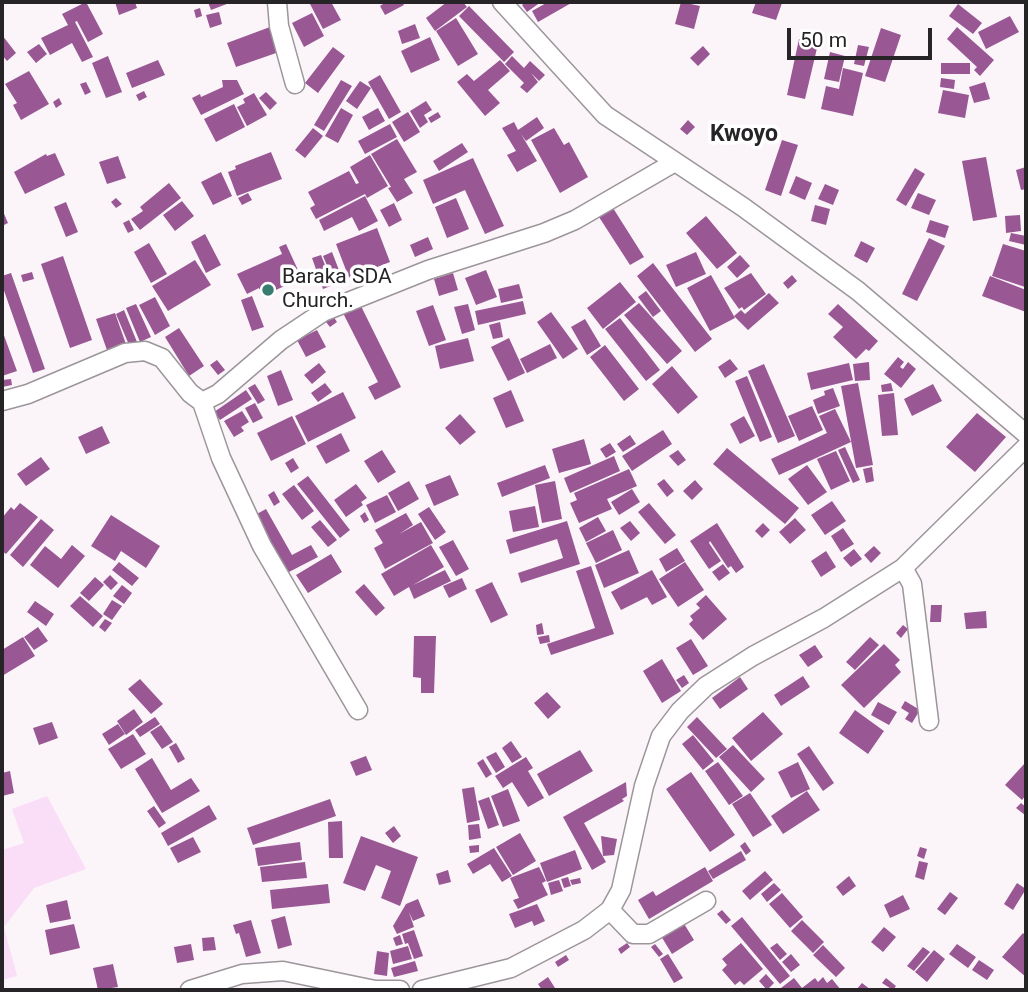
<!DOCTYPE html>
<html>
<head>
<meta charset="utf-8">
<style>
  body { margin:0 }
  #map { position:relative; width:1028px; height:992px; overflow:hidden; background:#fbf5fa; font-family:Roboto,sans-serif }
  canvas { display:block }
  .frame { position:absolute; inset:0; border:4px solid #262426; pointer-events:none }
  .scale { position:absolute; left:787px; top:28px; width:145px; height:32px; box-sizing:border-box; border:4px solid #262426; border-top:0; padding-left:9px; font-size:21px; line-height:24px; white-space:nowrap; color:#262426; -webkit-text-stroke:5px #fff; paint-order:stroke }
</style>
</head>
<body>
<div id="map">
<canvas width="1028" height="992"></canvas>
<div class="frame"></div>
<div class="scale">50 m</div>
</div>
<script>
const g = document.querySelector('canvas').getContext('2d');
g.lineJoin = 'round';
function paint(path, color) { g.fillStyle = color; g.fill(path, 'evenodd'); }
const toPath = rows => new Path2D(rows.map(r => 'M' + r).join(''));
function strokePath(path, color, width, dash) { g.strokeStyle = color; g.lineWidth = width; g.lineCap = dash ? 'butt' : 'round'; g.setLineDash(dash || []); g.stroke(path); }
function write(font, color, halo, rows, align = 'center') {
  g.font = font + ' Roboto,sans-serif'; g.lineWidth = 7; g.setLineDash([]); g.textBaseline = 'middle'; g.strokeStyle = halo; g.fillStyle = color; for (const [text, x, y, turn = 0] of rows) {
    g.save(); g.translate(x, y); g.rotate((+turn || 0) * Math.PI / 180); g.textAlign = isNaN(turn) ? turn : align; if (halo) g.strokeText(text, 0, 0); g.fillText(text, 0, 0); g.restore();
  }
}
const green = toPath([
  [47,796,86,869,34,888,4,927,17,976,2,980,2,850,24,843,12,809]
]);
const building = toPath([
  [86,2,103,34,88,42,77,21,75,22,93,57,82,62,72,43,50,55,41,38,68,25,62,14],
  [115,2,135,2,137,8,119,15],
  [208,2,232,2,211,10],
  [309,2,331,2,341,20,323,29],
  [381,2,402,2,404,5,385,15,380,6,383,4],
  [447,2,463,2,467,7,435,31,426,18],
  [526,2,541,2,527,12,522,5],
  [548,2,573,2,538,22,532,11],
  [681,2,700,6,694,29,675,24],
  [756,2,782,3,776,20,752,13],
  [958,4,982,23,973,34,949,16],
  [469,6,514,52,504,62,459,16],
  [200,8,202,16,196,18,194,10],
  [219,12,222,24,210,28,206,15],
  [312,13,324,36,304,47,292,23],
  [1010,16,1019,32,986,49,978,32],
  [456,18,478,54,458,66,436,31],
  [415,24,420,38,402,44,398,31],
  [270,27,279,52,236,67,227,43],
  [957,27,994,60,980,76,974,70,977,67,947,39],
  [881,28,901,35,885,82,865,76],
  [2,35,16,53,7,61,2,55],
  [430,37,440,60,411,73,401,51],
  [799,39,818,44,805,99,787,95],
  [39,44,47,54,36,63,27,52],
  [858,45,869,47,864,66,854,64],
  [703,46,710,54,698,66,690,58],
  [333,47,345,56,318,93,305,83],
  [830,52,845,56,839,82,824,79],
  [108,56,122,92,106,98,92,63],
  [512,56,524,68,530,61,545,75,539,81,531,73,538,82,527,93,520,87,524,83,505,64],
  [158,60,165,75,132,88,126,73],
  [500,60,510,71,488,90,500,103,485,116,457,82,467,74,474,81],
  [941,63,970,63,970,74,941,74],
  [843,68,863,73,853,116,821,109,826,86,839,89],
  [29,71,49,104,21,120,13,105,17,103,5,84],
  [380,75,401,112,389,119,368,82],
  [941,78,955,80,954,89,940,87],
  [222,80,237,80,244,94,201,115,192,98,200,94,201,97,223,87],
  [341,80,352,86,324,131,314,125],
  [360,81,371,88,357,109,346,101],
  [86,82,91,92,85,95,80,84],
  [985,82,990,99,974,103,969,87],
  [943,90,969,95,965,118,938,113],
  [144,91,147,97,139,101,136,95],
  [266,92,277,103,270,110,259,98],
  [254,93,267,115,247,126,237,107,245,103,243,99],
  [59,98,62,104,56,108,53,102],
  [426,101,432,110,424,115,428,122,420,128,410,111],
  [234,104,245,127,216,142,204,119],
  [341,108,353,115,338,143,325,136],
  [378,108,385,121,369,130,362,117],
  [408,112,420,132,404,142,392,122],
  [438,112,441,117,431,123,428,118],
  [537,117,544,128,526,141,521,134,537,161,517,172,507,155,516,151,502,128,514,122,518,130],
  [688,120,695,127,687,135,680,129],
  [390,124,397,137,365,154,358,141],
  [313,128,323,136,305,158,295,150],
  [554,128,564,145,569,142,588,177,560,193,531,140],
  [397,139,417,172,404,179,413,193,397,202,388,188,391,187,371,154],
  [782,140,798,145,781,196,765,190],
  [462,143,468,152,439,171,433,161],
  [271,152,282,179,237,196,228,172,236,169,235,166],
  [55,153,65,175,25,194,14,172,46,154,47,156],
  [370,155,388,186,367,198,365,194,316,219,310,208,315,205,308,192,349,171,356,184,359,183,350,167],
  [118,156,126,178,107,184,99,162],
  [986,157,997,217,973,221,962,161],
  [473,158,504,226,485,234,465,190,433,204,423,180],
  [1026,167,1026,189,1021,190,1016,170],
  [915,168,925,174,906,206,896,200],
  [221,172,232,196,213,205,201,182],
  [796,176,812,183,805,200,789,193],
  [169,183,181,198,140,230,131,219,143,211,140,207],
  [825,184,839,190,833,205,818,199],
  [248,193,252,200,242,205,238,198],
  [918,193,936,200,929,215,911,208],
  [365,196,378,221,359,231,352,217,324,231,319,220],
  [116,198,122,204,116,208,111,202],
  [456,198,469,229,447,238,435,207],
  [182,201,194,216,175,231,163,215],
  [66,202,78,232,66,237,54,207],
  [394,203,402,220,389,227,380,210],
  [815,205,830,209,826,225,811,221],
  [613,208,644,257,630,265,599,217],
  [2,209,8,223,2,226],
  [1020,215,1021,231,1006,233,1005,216],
  [706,216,737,253,717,269,686,233],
  [129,220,134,230,128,233,123,223],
  [930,220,949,226,945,238,926,232],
  [377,228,390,262,349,278,336,244],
  [1011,233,1026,236,1026,245,1009,241],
  [205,234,221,265,206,273,191,242],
  [428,237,433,249,415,257,410,245],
  [929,238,945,246,917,301,902,294],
  [861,241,875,248,867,263,854,256],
  [149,243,167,274,151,283,134,252],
  [286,244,298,270,288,275,291,283,263,296,259,288,247,294,237,274,282,254,279,247],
  [1003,244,1026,251,1025,287,992,276],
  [332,252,342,278,334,282,323,256],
  [696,252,706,274,676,287,666,265],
  [321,255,333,285,323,289,312,258],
  [740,255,750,266,737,278,727,267],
  [63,256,92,340,70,348,41,264],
  [195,260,211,285,168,311,152,286],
  [653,263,712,339,695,352,637,276],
  [486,270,497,297,476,305,465,278],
  [32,272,34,279,23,282,21,275],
  [11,273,45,369,33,373,2,285,2,276],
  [453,273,458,290,439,296,434,279],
  [751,273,766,294,744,310,742,307,739,309,724,288],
  [711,275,735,318,710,331,687,288],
  [792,275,797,281,788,289,783,283],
  [990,276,1026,290,1026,312,982,296],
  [620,282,636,302,603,329,587,308],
  [519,284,523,298,501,303,498,289],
  [646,291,661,311,653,317,638,297],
  [769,293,779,303,748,330,734,316,741,310,745,314],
  [252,296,264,327,252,331,241,300],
  [155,297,170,326,155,335,139,305],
  [523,301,526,314,478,325,475,311],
  [639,303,682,351,667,364,624,315],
  [136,304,151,337,140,342,126,308],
  [360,304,401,387,375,400,368,387,378,382,343,313],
  [468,304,475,330,462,334,454,307],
  [838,304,878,341,869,351,866,349,856,359,833,337,843,327,828,314],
  [433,305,446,340,429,346,416,311],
  [124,310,137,342,129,345,116,314],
  [551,312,578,349,563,359,537,322],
  [115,313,127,347,108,353,96,319],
  [333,316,337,322,330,327,326,322],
  [620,318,660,370,646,381,605,329],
  [585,319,601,346,587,355,571,327],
  [500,322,503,337,493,339,489,325],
  [179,328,204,366,189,376,165,337],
  [2,330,17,371,2,376],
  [317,330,326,347,306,357,297,340],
  [468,338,474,361,440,369,435,346],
  [509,338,525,373,508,381,491,347],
  [550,344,557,358,527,373,520,359],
  [605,345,639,389,624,401,590,357],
  [898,357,904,362,900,367,903,369,908,362,916,369,901,388,884,374],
  [730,359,738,369,725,378,718,367],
  [217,360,225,370,218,375,210,365],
  [869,362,870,380,855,381,853,364],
  [319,363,326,372,312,384,304,375],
  [849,363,853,380,811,390,807,373],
  [764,364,795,436,778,443,748,371],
  [672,366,698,397,678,414,652,384],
  [281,370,293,400,278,406,267,376],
  [747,376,772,437,760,442,735,381],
  [11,379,12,385,2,387,2,380],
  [325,383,332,392,318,402,311,393],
  [858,383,873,465,856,468,841,386],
  [891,383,893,391,882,392,881,385],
  [255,384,265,400,258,404,248,388],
  [933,384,942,401,912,416,904,399],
  [833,388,840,406,818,414,813,400,825,395,824,391],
  [246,390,252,399,220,420,214,412],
  [511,390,524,421,506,428,493,398],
  [343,392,356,418,308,442,295,416],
  [894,393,898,435,882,436,878,395],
  [255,403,263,418,253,423,245,408],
  [812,406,823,430,799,441,788,416],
  [835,409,851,442,779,475,771,459,827,433,819,416],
  [242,411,249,422,241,427,244,431,234,437,224,421],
  [977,413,1006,437,975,472,946,447],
  [460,414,476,432,460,445,445,428],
  [292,416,306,444,271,461,257,433],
  [744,416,755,436,740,444,730,424],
  [102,426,110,443,86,454,78,437],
  [663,430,672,444,632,471,622,456],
  [341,433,350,451,326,464,316,446],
  [630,435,636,444,623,452,617,444],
  [584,439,591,464,559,473,552,449],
  [610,443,616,452,606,458,600,449],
  [845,447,860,480,853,483,838,450],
  [727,448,799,508,785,524,713,464],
  [382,450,396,472,378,483,364,461],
  [678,450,686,460,678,466,669,456],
  [836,451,850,481,831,490,817,459],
  [614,456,620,471,570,493,564,478],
  [41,457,50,469,26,486,17,474],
  [293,458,299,468,291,473,285,463],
  [545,465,550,478,502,497,497,483],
  [807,465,827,492,808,505,788,479],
  [872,467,874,481,866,483,863,469],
  [629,469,637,486,607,499,612,509,579,523,570,503,577,500,574,493],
  [450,475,459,495,434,506,425,485],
  [308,476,350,530,340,538,297,484],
  [664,479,674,491,667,497,657,484],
  [695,480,703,489,692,500,683,491],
  [409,481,419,499,398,511,388,493],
  [555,481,562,519,542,523,535,485],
  [356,484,367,498,361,502,363,505,346,517,334,500],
  [294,485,314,511,302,520,282,494],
  [632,489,640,502,619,515,611,502],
  [274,491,280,502,274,506,268,495],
  [387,495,396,512,375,523,366,505],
  [832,501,846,521,825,535,811,515],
  [20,503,38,517,6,554,2,551,2,518,11,507,14,510],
  [649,503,676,535,665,544,638,512],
  [535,506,539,527,513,532,509,511],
  [429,507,446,532,435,540,418,514],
  [266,509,292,555,311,545,318,557,285,574,253,516],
  [365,512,369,520,364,523,360,516],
  [406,513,413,525,399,534,421,522,433,543,385,569,374,548,383,543,375,530],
  [111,515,160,546,146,568,121,551,115,561,91,546],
  [598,517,606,531,586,542,579,528],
  [795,518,806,530,790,544,779,532],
  [41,519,54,530,23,567,10,555],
  [320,520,337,540,328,547,311,527],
  [567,521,580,564,521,583,518,573,563,558,557,539,510,554,506,540],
  [630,521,640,533,631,541,620,528],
  [717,523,744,567,736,573,731,566,728,568,710,541,709,543,721,561,709,569,690,541],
  [763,523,770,530,762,538,755,531],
  [843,528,854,544,841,552,831,536],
  [613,530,622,550,596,563,586,543],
  [453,540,469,569,456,576,439,547],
  [72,545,85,556,58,588,30,565,45,546,61,559],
  [431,545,444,567,413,585,445,570,451,581,414,599,409,587,394,596,381,574],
  [874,546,881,553,871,563,864,555],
  [677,548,685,561,666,572,659,559],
  [854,549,862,559,851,567,843,558],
  [629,550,639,573,604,588,595,565],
  [826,551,836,567,821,577,811,561],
  [331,554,342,572,308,593,296,575],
  [119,562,139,578,132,586,112,570],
  [685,562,704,590,678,607,659,579],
  [723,564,730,573,719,581,712,572],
  [591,566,614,634,551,655,547,644,595,628,576,571],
  [652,570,667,597,652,605,647,597,621,610,611,592],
  [110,575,118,583,111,590,103,582],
  [95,577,104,585,89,601,80,593],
  [462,578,467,589,449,598,443,586],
  [492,582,508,615,491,623,475,590],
  [364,584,385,608,376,616,355,592],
  [122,585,132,593,124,604,113,596],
  [706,595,727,619,703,640,689,624,693,620,690,616,700,608,696,604],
  [80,596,103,616,93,627,70,606],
  [112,600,122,606,112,620,103,614],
  [35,601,54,614,46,626,27,612],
  [931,605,942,605,941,622,930,622],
  [986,611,987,628,966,629,964,613],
  [105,619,112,623,105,632,99,627],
  [542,623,544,634,537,635,536,625],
  [903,625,908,629,901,638,896,633],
  [38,627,48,641,34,650,24,637],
  [549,635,550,642,540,644,538,637],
  [414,636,436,636,434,693,421,693,421,678,413,677],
  [23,637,35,656,2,676,2,650],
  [870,637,879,645,855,670,846,662],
  [691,639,708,666,693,675,676,648],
  [884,644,900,660,895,665,901,672,864,708,841,685],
  [815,645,823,657,808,667,799,655],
  [662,659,681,691,662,703,643,671],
  [684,675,689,683,682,688,676,680],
  [803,676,810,687,781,706,774,695],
  [740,677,748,689,720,709,712,698],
  [140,679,163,704,151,714,128,689],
  [547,692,561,707,548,719,534,703],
  [905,701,920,710,912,723,905,719,909,713,901,708],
  [878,702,897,712,889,725,871,715],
  [134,709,143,722,126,735,117,721],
  [855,710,884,731,868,754,839,733],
  [763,712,783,734,751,761,732,738],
  [155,717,160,724,140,737,135,730],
  [697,717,727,749,716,758,687,727],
  [52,722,58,738,39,745,33,728],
  [118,724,125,734,109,745,102,734],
  [161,725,173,742,162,749,150,732],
  [133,734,146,754,121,769,108,749],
  [693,735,714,761,703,770,682,744],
  [511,741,522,757,512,763,502,748],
  [176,743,185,759,178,763,169,747],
  [733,745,765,779,751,792,719,757],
  [809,746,834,783,823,791,797,754],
  [580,750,593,771,549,796,537,774],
  [496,752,505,767,496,773,486,757],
  [366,756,372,770,356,776,350,762],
  [526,757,533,768,528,771,544,798,528,807,512,782,503,788,495,776],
  [152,758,171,790,191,778,200,791,162,813,135,769],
  [483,759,492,774,486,778,477,763],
  [718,762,743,796,729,805,705,771],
  [798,762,810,789,791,798,778,772],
  [1025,763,1026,795,1022,800,1005,785],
  [10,771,14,793,2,796,2,773],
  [691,772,735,835,710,852,666,789],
  [626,782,627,796,622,799,624,801,584,823,606,862,592,870,563,817],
  [474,787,480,820,467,823,462,789],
  [508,789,520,821,503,827,491,796],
  [807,791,820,810,783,834,771,816],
  [750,793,772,825,753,837,732,804],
  [489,797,499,825,488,829,478,801],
  [330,799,336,816,253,845,247,828],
  [1021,803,1026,807,1025,815,1016,808],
  [209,805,217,819,168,846,161,833],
  [154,806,166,823,159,828,147,811],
  [342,821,343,858,329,858,328,822],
  [479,824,481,838,469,840,468,825],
  [394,826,401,836,393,843,385,833],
  [520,833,536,861,513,875,496,847],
  [361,836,418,857,400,906,381,898,391,871,376,865,365,891,343,883],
  [601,836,617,839,614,855,603,856],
  [193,837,201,852,178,863,170,848],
  [300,842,302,860,258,866,255,848],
  [745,842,751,851,746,855,740,846],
  [479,845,479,852,470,853,469,846],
  [920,847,927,849,924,859,917,856],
  [494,848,512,876,502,882,490,864,473,874,467,864],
  [575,850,582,869,547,882,540,863],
  [741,851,746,860,713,879,708,871],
  [919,861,928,863,924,880,915,877],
  [305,862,307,878,262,882,260,867],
  [539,867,546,881,542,883,548,895,518,909,513,900,519,898,510,878],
  [705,867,713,881,649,919,638,900,653,891,656,896],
  [448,870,451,882,439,885,436,874],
  [765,871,773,880,750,900,742,891],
  [849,876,856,886,843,896,836,887],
  [568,877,571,886,564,888,561,879],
  [580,878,581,883,572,885,570,880],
  [559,880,563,891,551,895,548,883],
  [774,883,781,890,767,902,761,894],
  [1017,883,1026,889,1013,910,1004,904],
  [328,884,330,903,272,909,270,890],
  [950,892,958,898,945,915,937,909],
  [782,893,803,917,790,928,769,904],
  [903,895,910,909,890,918,884,905],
  [418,899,425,916,413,921,409,912,414,927,397,934,393,926,406,904],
  [67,900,71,919,50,923,46,905],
  [537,904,545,921,534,926,532,921,515,928,509,914],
  [722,910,731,920,726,924,717,914],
  [285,916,292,945,278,949,271,920],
  [742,917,790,976,780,984,731,926],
  [251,920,261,953,246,957,239,933,236,934,233,925],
  [802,920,824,942,813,953,791,931],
  [683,922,694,940,672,954,661,936],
  [74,924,80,948,50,955,45,930],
  [884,927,896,937,883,952,871,942],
  [414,930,423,956,414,959,408,943,405,944,402,934],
  [1023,933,1026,936,1026,977,1002,957],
  [400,935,403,944,396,946,393,938],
  [214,937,216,950,203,951,202,938],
  [627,943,630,947,621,954,618,949],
  [741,943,763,969,744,985,740,981,735,985,722,970,727,965,722,959],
  [777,943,787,954,780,960,770,948],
  [191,944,194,960,177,963,174,947],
  [655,944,663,954,659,957,651,947],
  [957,944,976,957,968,968,949,954],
  [823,945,845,968,836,977,813,955],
  [408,946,412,959,393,964,390,951],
  [923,947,930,952,914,971,907,966],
  [934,950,945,959,927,982,915,972],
  [377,951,389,953,387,976,374,974],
  [668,954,683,978,674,983,660,959],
  [791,954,800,965,791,972,782,962],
  [566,955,569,960,558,967,555,962],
  [979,960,994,970,987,980,972,970],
  [415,961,418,971,394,977,391,968],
  [113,964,118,987,98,990,93,968],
  [766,974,774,983,767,990,759,981],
  [548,977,555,988,551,990,542,990,538,984],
  [823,977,827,983,832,979,841,990,783,990,781,988,794,978,802,988,815,978,818,982],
  [886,978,896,986,893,990,882,983],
  [862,983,871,990,856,990]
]);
const street = toPath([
  [277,2,279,26,295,84],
  [502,2,605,115,743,207,858,291,1026,434],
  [2,401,28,394,125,353,145,351,162,358,190,393,202,402,218,394,281,340,323,312,428,270,544,233,575,220,675,162],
  [202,402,221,458,262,546,358,710],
  [903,568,912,584,929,721],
  [610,910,633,934,649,934,706,901],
  [190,990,242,974,283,971,375,990,400,990],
  [422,990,511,968,584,930,610,910,621,890,644,786,661,736,680,711,706,686,753,656,824,618,903,568,1026,447]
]);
const markers = [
  [268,290,7,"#397d71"]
];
const poiNames = [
  ["Baraka SDA",282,278],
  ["Church.",282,302]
];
const neighbourhoodNames = [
  ["Kwoyo",744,135]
];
paint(green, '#faddf7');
paint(building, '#995794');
strokePath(street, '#9c969b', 21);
strokePath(street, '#fff', 18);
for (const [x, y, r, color] of markers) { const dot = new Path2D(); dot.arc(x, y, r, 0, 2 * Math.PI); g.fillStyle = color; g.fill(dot); strokePath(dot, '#fff', 2.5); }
write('21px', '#262426', '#fff', poiNames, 'left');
write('bold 23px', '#262426', '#fff', neighbourhoodNames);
</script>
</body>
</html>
